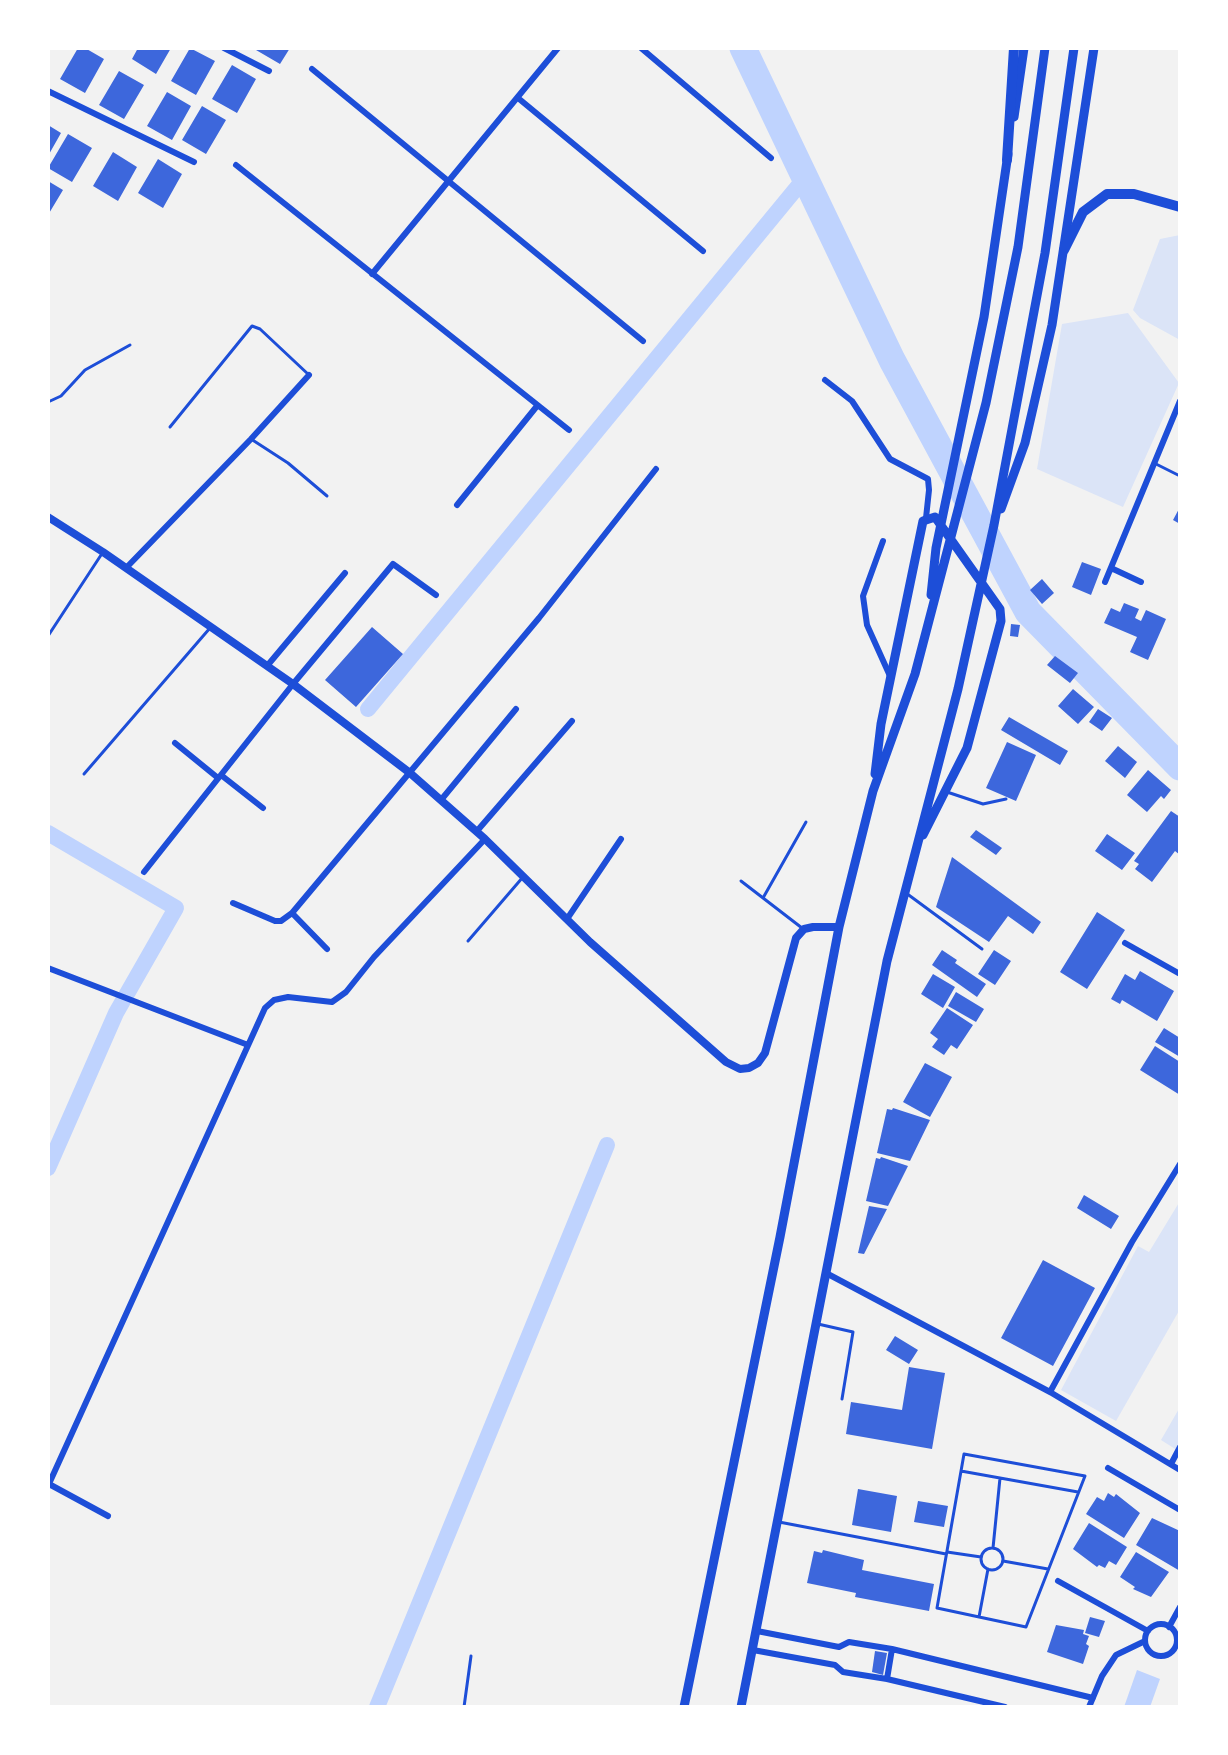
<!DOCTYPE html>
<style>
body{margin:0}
#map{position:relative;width:1228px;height:1755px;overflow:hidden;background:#f2f2f2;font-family:"Fira Sans",sans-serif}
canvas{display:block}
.frame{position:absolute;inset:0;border:50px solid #fff;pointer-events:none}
</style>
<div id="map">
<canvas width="1228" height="1755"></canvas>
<div class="frame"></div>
</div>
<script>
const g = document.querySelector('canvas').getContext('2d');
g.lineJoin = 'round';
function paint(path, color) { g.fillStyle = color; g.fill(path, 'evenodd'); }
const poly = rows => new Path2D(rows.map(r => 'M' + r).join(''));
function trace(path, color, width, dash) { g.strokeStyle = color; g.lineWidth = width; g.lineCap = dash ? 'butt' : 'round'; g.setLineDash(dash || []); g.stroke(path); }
const green = poly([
 [1180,235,1180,340,1140,318,1133,310,1160,239],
 [1128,313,1179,383,1123,507,1037,469,1062,324],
 [1180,1201,1180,1309,1116,1421,1061,1390,1138,1246,1149,1252],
 [1180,1407,1180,1452,1161,1440]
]);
const water = poly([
 [1137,1670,1160,1679,1150,1707,1124,1707]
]);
const canal = poly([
 [368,709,804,179],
 [48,833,176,908,116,1013,48,1168],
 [377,1707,607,1145]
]);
const river = poly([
 [743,48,892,360,1028,612,1180,767]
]);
const building = poly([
 [78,48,85,48,104,59,85,93,60,79],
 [138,48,171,48,156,74,132,59],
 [190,48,215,61,196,95,171,81],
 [257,48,290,48,280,64,256,50],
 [232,65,256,79,237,113,212,99],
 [119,71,144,85,124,119,99,105],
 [167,92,191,106,172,140,147,126],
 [202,106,226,120,206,154,182,140],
 [48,125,61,133,48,156],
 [68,134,92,148,72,182,48,168],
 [113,152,137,167,118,201,93,186],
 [158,159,182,174,163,208,138,193],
 [48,181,63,190,48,215],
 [1180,507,1180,524,1173,520],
 [1082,562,1101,569,1091,595,1072,587],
 [1042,579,1054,593,1042,604,1030,590],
 [1124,603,1139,609,1135,618,1141,621,1146,610,1166,619,1148,660,1130,652,1137,637,1104,623,1111,608,1120,612],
 [1011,624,1020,625,1018,637,1010,636],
 [372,627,403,654,356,707,325,680],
 [1055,656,1078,673,1070,683,1047,665],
 [1073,689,1094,707,1078,724,1058,706],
 [1098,709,1112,718,1102,731,1089,722],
 [1009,717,1068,751,1060,765,1001,730],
 [1007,742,1036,755,1016,801,986,788],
 [1118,746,1137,762,1125,778,1105,761],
 [1148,770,1171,790,1164,799,1161,796,1147,812,1127,795],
 [1171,811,1180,817,1178,832,1180,833,1180,855,1175,851,1152,882,1135,869,1139,864,1134,861],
 [976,830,1002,848,996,855,970,837],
 [1107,834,1135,853,1122,870,1095,851],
 [952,857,1041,922,1033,934,1008,916,989,942,936,907],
 [1097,912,1125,930,1087,989,1060,972],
 [942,950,957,960,955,963,986,984,977,997,932,965],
 [994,950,1011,961,995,985,978,974],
 [1140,971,1174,991,1157,1021,1122,1000,1120,1004,1111,999,1125,974,1135,980],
 [933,974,955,987,943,1008,921,994],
 [956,992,984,1009,976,1022,948,1006],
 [947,1008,973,1025,957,1049,951,1045,944,1055,932,1047,938,1039,930,1033],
 [1164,1028,1180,1038,1180,1057,1155,1042],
 [1155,1046,1180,1062,1180,1095,1140,1070],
 [925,1063,952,1077,930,1117,903,1102],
 [893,1108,930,1120,910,1161,877,1153,887,1109,892,1110],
 [881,1157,908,1166,888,1206,866,1201,876,1158,880,1159],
 [1084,1195,1119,1216,1111,1229,1077,1208],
 [869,1206,887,1209,864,1254,858,1253],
 [1043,1260,1095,1288,1053,1366,1001,1338],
 [895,1336,918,1350,909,1364,886,1350],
 [909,1367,945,1373,932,1449,846,1434,851,1402,902,1410],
 [858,1489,897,1496,891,1532,852,1525],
 [1108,1493,1114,1497,1116,1494,1140,1513,1124,1538,1086,1514,1097,1497,1104,1501],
 [918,1501,948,1506,944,1527,914,1522],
 [1152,1518,1180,1531,1180,1571,1136,1545],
 [1089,1523,1127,1547,1116,1565,1109,1561,1105,1568,1099,1565,1097,1567,1073,1549],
 [823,1550,864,1560,862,1570,934,1584,929,1611,855,1597,856,1593,807,1583,814,1551,822,1553],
 [1136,1552,1169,1572,1151,1597,1133,1589,1135,1587,1120,1577],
 [1090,1617,1105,1621,1099,1637,1085,1633],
 [1056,1625,1084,1630,1083,1634,1089,1636,1086,1644,1089,1646,1083,1664,1047,1652],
 [875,1651,887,1653,883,1675,872,1672]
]);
const service = poly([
 [48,402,61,396,85,370,130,345],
 [170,427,252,326,260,329,309,375],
 [251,439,288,463,327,496],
 [1156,464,1180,476],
 [48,636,103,552],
 [84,774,210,628],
 [947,792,983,804,1006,799],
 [741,881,802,928],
 [906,893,982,949],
 [763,898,806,822],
 [468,941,523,877],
 [818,1324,853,1332,842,1399],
 [964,1454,1085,1476,1026,1627,937,1608,964,1454],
 [961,1471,1078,1492],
 [779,1522,946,1554],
 '981 1559a11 11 0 1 1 22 0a11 11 0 1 1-22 0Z',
 [993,1548,1000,1478],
 [947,1552,981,1557],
 [1003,1561,1048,1569],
 [979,1617,988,1569],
 [464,1707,471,1656]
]);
const minor = poly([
 [224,48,269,71],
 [641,48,771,158],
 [312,69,643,341],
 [48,91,194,162],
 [518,98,703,251],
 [236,165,569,430],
 [372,274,558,48],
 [825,380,852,401,890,459,928,479,929,490,926,518],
 [457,505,537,406],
 [883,541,863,596,867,625,890,676],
 [126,568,251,439,309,375],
 [1111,568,1141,582],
 [1105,582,1180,401],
 [267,666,345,573],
 [175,743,218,778],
 [221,775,263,808],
 [441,800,516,709],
 [477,831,572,721],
 [144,872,293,684,393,564,436,595],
 [233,903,275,921,281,921,292,913,327,949],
 [292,913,539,618,656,469],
 [567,919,621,839],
 [1125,943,1180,974],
 [48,968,248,1045],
 [826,1273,1050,1392,1180,1470],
 [1050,1392,1132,1242,1180,1164],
 [1171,1464,1180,1447],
 [1108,1468,1180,1510],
 [49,1484,108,1516],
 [48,1486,265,1008,274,1000,288,997,332,1002,346,992,374,957,485,839],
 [1058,1581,1148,1631],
 '1145 1640a16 16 0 1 1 32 0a16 16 0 1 1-32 0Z',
 [1169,1627,1180,1607],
 [757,1631,839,1647,849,1642,892,1649,1093,1698],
 [753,1650,835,1665,843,1672,887,1679,1005,1707],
 [887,1679,892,1649],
 [1089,1707,1102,1676,1116,1655,1145,1641]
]);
const tertiary = poly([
 [48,517,103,552,293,684,410,773,485,839,590,942,726,1062,740,1069,749,1068,758,1063,765,1053,796,938,804,929,813,927,839,927]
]);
const secondary = poly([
 [1014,117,1024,48],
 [1001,509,1025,443,1052,325,1094,48],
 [931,595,936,548,984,317,1008,154],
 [875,774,881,724,923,521,935,517,1000,609,1001,621,967,748,923,835],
 [684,1707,780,1237,839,927,873,791,915,674,986,403,1018,247,1045,48],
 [741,1707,887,961,958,689,994,525,1045,253,1074,48]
]);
const primary = poly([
 [1007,160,1014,48],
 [1064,250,1083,212,1107,194,1134,194,1180,207]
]);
paint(green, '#dbe4f7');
paint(water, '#bfd3fe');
trace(canal, '#bfd3fe', 16);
trace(river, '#bfd3fe', 27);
paint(building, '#3d67dc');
trace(service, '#1d4ed8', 3);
trace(minor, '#1d4ed8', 6);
trace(tertiary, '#1d4ed8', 8);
trace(secondary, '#1d4ed8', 9);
trace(primary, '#1d4ed8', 10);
</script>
